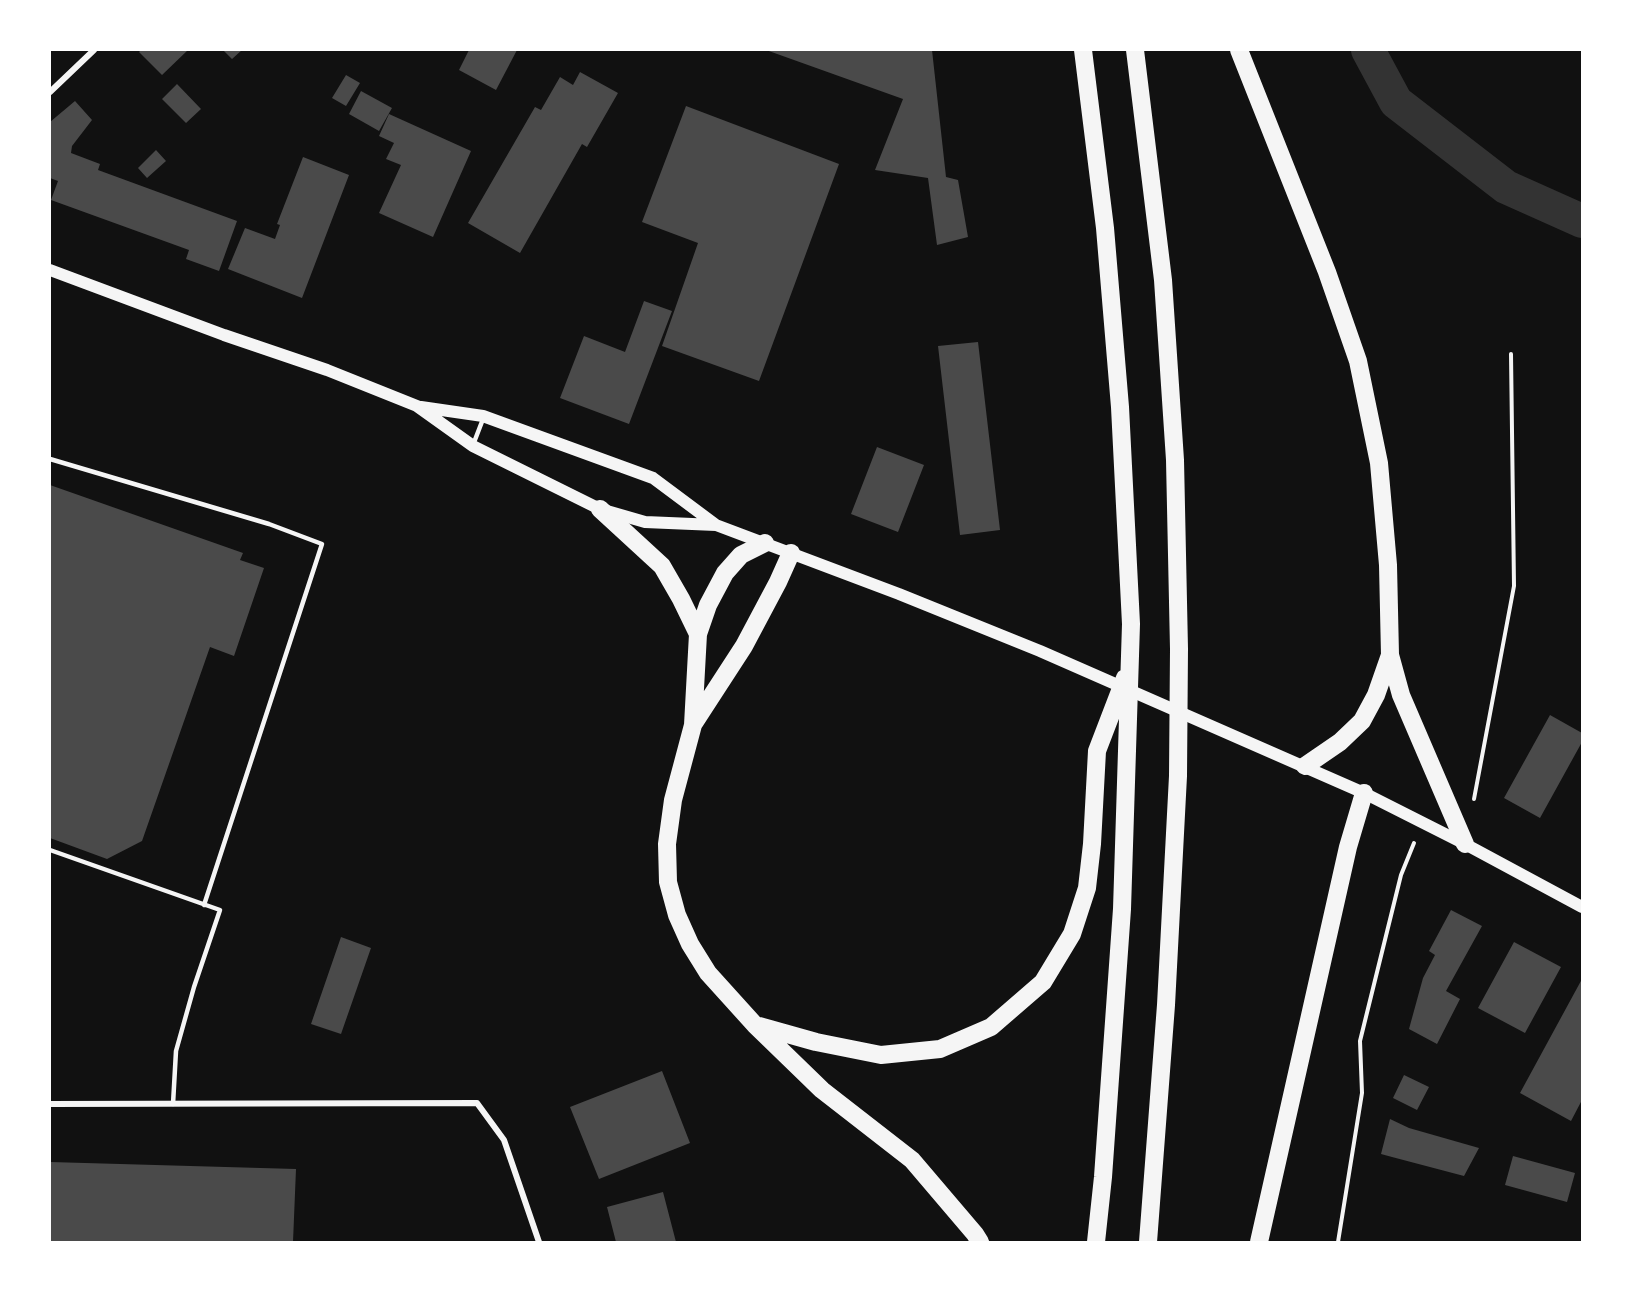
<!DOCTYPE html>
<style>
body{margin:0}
#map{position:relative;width:1632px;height:1292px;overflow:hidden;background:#111;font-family:"Fira Sans",sans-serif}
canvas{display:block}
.frame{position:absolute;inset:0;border:51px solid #fff;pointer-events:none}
</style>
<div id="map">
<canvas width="1632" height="1292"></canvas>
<div class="frame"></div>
</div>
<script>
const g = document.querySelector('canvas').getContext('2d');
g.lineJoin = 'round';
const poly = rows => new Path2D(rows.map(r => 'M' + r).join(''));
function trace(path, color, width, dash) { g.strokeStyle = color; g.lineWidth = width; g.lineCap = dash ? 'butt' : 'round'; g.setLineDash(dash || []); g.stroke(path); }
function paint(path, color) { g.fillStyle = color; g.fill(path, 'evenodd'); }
const canal = poly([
 [1368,50,1396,102,1506,187,1582,221]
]);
const building = poly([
 [141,50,188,50,162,75,139,52],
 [223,50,242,50,232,59],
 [469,50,517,50,496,90,459,70],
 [766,50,932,50,946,177,958,180,968,237,937,245,928,178,875,170,903,99],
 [580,72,618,93,587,147,582,144,520,253,468,223,535,107,541,110,560,77,573,85],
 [346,75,360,83,346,106,332,98],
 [177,84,201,109,186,123,162,99],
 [361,91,392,108,379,131,349,114],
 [75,101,92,120,72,146,71,153,100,164,98,170,237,221,219,271,186,259,189,250,51,200,58,181,50,178,50,122],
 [686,106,839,164,759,381,662,346,698,243,642,222],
 [389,114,471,151,433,237,379,213,401,165,386,159,394,143,379,136],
 [156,150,166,161,147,178,138,168],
 [303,157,349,175,302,298,228,269,245,228,275,239,280,225,277,224],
 [644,301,672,311,629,424,560,398,584,336,625,352],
 [978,342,1000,530,960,535,938,346],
 [877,447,924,465,898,532,851,514],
 [50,485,243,553,240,560,264,568,234,656,210,647,142,841,107,859,50,838],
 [1550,715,1582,733,1582,742,1540,818,1504,798],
 [1451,910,1482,926,1446,991,1460,999,1437,1044,1409,1029,1423,978,1435,955,1429,951],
 [341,937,371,948,341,1034,311,1024],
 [1514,942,1561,967,1525,1033,1478,1008],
 [1582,979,1582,1100,1571,1121,1520,1093],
 [662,1071,690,1143,599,1179,570,1107],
 [1404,1075,1429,1087,1417,1110,1393,1098],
 [1390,1119,1409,1128,1479,1148,1464,1176,1392,1157,1381,1154],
 [1513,1156,1575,1173,1567,1202,1505,1185],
 [50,1162,296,1169,293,1242,50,1242],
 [663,1192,676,1242,616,1242,607,1207]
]);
const path = poly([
 [1474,799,1514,586,1511,354],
 [1338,1242,1362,1093,1360,1041,1401,875,1414,843]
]);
const service = poly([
 [473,445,483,419],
 [50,459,269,524,322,544,204,905],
 [50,850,220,910,194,987,176,1051,173,1104]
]);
const minor = poly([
 [50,92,94,50],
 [50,1104,477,1103,504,1140,539,1242]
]);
const secondary = poly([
 [50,270,224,335,327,370,417,406,473,446,600,509,645,522,716,525,899,594,1040,651,1364,793,1465,844,1582,907],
 [421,407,483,416,653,478,716,525]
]);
const motorway = poly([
 [1083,50,1105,228,1120,407,1131,624,1122,909,1103,1177,1096,1242],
 [1135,50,1163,280,1175,460,1179,649,1178,776,1166,1005,1148,1242],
 [1239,50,1327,272,1358,361,1379,463,1388,565,1390,655,1401,695,1465,844],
 [600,509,662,566,681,599,698,634],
 [765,543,741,555,725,573,708,605,698,634,693,725,673,800,667,844,668,882,677,915,690,944,708,973,755,1025,822,1090,912,1160,975,1234,980,1242],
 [694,723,744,646,778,582,791,553],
 [1305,766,1340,742,1362,721,1376,695,1390,655],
 [759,1026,816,1042,881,1055,940,1049,991,1027,1043,982,1072,934,1087,888,1092,844,1097,751,1125,678],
 [1259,1242,1348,847,1364,793]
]);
trace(canal, '#333', 34);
paint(building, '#4a4a4a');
trace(path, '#f5f5f5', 4);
trace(service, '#f5f5f5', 4.5);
trace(minor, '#f5f5f5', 6);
trace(secondary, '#f5f5f5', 12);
trace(motorway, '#f5f5f5', 18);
</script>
